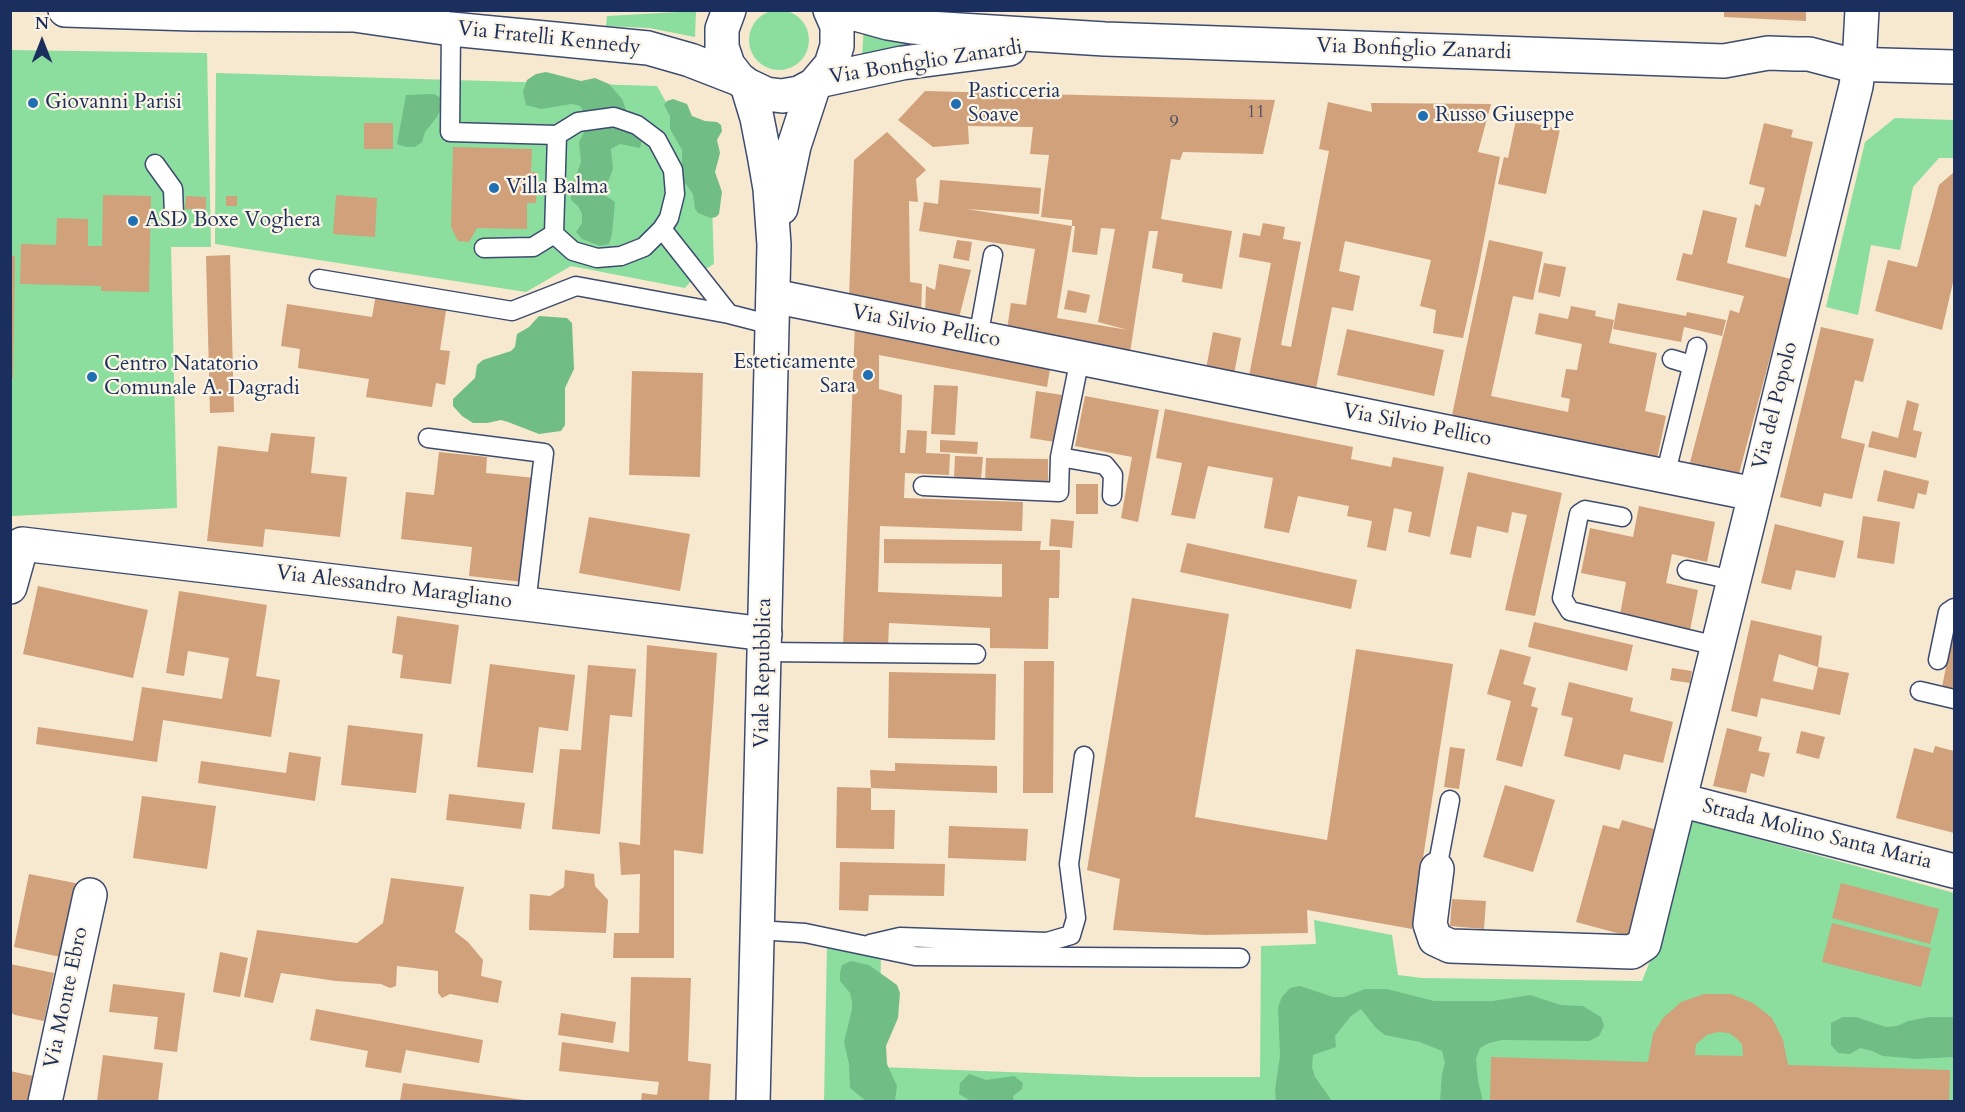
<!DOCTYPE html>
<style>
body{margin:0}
#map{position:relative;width:1965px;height:1112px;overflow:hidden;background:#f7e8d0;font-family:Cardo,serif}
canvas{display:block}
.frame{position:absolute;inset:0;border:12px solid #1b2f5e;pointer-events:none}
.north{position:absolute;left:12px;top:12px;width:60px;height:60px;-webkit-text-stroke:4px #fcf5e5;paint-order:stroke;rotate:0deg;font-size:16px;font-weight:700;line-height:24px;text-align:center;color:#1b2f5e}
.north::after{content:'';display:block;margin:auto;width:21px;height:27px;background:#1b2f5e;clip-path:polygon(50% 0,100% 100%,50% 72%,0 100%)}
</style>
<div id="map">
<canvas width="1965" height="1112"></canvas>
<div class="frame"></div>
<div class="north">N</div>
</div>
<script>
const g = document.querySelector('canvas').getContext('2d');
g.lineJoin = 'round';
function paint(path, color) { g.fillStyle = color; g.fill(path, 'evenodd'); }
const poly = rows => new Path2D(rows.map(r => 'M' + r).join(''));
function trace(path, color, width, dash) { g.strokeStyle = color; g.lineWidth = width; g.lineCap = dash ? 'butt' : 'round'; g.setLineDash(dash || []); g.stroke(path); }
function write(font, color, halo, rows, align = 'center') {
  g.font = font + ' Cardo,serif'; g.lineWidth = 4.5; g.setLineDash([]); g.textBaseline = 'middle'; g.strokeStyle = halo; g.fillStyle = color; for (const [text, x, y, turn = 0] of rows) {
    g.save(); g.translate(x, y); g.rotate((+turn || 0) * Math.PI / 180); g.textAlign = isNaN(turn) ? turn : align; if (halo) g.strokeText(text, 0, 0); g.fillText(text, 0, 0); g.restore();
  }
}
const green = poly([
 '749 40a30 30 0 1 1 60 0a30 30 0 1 1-60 0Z',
 [696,11,695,37,649,28,606,26,607,16],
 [864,26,931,45,862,55],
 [11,50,207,53,211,247,171,247,177,508,11,516],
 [216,73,657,86,689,143,710,143,714,264,697,274,685,288,571,266,526,292,215,244],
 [1895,118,1954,120,1954,158,1939,158,1913,187,1900,250,1871,245,1858,315,1826,307,1865,142],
 [1689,820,1954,893,1954,1101,824,1102,827,945,881,954,879,1067,1137,1077,1260,1077,1261,946,1316,944,1314,920,1392,935,1398,975,1422,978,1642,981,1660,936]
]);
const forest = poly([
 [546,72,581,81,595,78,609,84,622,99,629,118,642,139,640,148,620,144,611,149,613,169,603,194,615,202,612,234,609,244,600,246,582,239,576,232,582,223,582,214,578,206,571,200,571,190,581,162,579,142,588,124,585,114,580,106,572,104,541,109,526,105,523,92,527,80,536,74],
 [434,94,443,99,441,109,437,117,425,132,422,142,415,147,406,147,397,144,406,95],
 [673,99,687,104,692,116,705,121,717,122,721,125,722,131,717,140,720,153,715,172,722,192,719,214,716,217,711,218,698,213,695,209,693,194,682,179,682,150,670,129,670,116,664,105,667,101],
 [539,316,567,318,572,323,574,369,565,388,565,425,561,431,539,434,508,422,501,420,487,423,473,423,462,416,453,406,453,399,475,378,477,365,483,360,511,351,515,347,517,334,529,327],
 [851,961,869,965,897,985,900,993,898,1018,886,1046,887,1064,897,1086,895,1101,866,1101,850,1088,849,1064,844,1042,852,1009,852,1001,850,993,840,981,840,973,842,965],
 [1300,986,1333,997,1344,997,1365,989,1387,989,1434,1001,1493,1001,1530,995,1561,1005,1583,1006,1601,1017,1604,1026,1599,1036,1589,1041,1502,1040,1489,1043,1480,1048,1476,1059,1478,1081,1483,1101,1440,1101,1442,1074,1445,1063,1442,1051,1420,1042,1385,1035,1376,1028,1361,1009,1351,1016,1335,1036,1336,1047,1313,1055,1312,1067,1315,1077,1332,1101,1276,1101,1275,1090,1280,1056,1278,1007,1282,997,1290,988],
 [1843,1017,1856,1017,1886,1027,1897,1026,1908,1021,1929,1017,1954,1017,1954,1057,1917,1059,1895,1057,1883,1056,1872,1051,1860,1048,1850,1054,1838,1053,1831,1045,1831,1023],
 [969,1074,986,1080,1014,1076,1023,1083,1022,1089,1013,1096,1014,1101,971,1101,959,1094,960,1083]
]);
const building = poly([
 [1724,10,1806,10,1806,21,1724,17],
 [925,91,1275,100,1263,154,1183,152,1180,160,1171,159,1161,219,1232,231,1222,289,1182,282,1183,274,1152,268,1158,231,1149,231,1129,359,1006,336,1011,303,1026,305,1035,249,919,231,924,202,938,204,940,180,1041,188,1039,214,967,209,1072,226,1057,318,1128,330,1098,322,1115,229,1101,228,1097,255,1072,252,1075,226,1072,226,1072,220,1041,217,1049,155,1030,154,1033,127,968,126,969,144,933,147,898,120],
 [1328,102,1372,112,1371,103,1491,104,1478,152,1500,157,1478,271,1463,338,1433,333,1436,310,1420,306,1431,260,1345,241,1339,271,1360,276,1353,311,1332,307,1315,394,1248,381,1271,263,1239,257,1243,233,1260,236,1263,223,1285,227,1283,239,1301,242,1281,345,1291,347,1329,151,1319,149],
 [1516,120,1560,129,1546,194,1498,184,1504,157,1508,158],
 [364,123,393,123,393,149,364,149],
 [1764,123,1793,130,1791,137,1813,142,1786,257,1745,247,1755,204,1760,206,1765,188,1749,184],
 [887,132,926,170,916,179,918,202,909,201,910,282,922,284,921,316,849,298,854,160],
 [453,147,532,149,531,172,537,172,536,203,527,203,527,229,477,228,469,242,458,241,451,227],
 [1954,172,1954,278,1942,330,1875,311,1888,260,1917,267,1939,185],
 [103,195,151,196,149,292,101,291,101,286,20,284,21,244,56,245,57,218,88,219,88,246,102,246],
 [336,195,377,198,375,237,333,234],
 [186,196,206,197,206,210,185,209],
 [226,196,237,196,237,206,226,206],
 [1703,210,1737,218,1727,263,1791,279,1737,481,1688,470,1730,310,1739,313,1744,296,1676,280,1683,253,1692,255],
 [957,240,972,242,969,261,953,258],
 [1489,240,1543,252,1533,300,1513,296,1491,396,1568,412,1570,399,1561,397,1566,369,1577,370,1582,344,1535,334,1539,313,1568,319,1571,306,1596,311,1595,316,1614,320,1609,343,1657,353,1645,411,1666,416,1656,464,1451,420],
 [230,255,234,412,210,413,206,256],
 [10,256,15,256,13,378,10,378],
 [1544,263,1566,267,1560,297,1538,292],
 [939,264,971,270,958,322,925,317,926,286,935,290],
 [1068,290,1090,295,1086,313,1064,309],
 [376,294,447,304,440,350,450,351,445,385,436,383,432,407,366,397,369,379,298,368,300,349,281,346,287,304,372,317],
 [1618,303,1686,316,1687,312,1726,320,1722,336,1684,327,1681,342,1613,329],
 [855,322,1052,358,1047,387,879,355,879,389,902,395,900,453,905,453,907,430,927,431,926,453,950,454,949,475,905,473,904,498,1023,502,1022,531,880,526,878,592,1002,597,1002,564,884,563,884,539,1041,541,1040,550,1060,550,1059,598,1049,598,1048,649,990,648,990,628,889,623,888,647,843,645],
 [1821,327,1874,339,1863,382,1855,380,1841,438,1865,444,1852,499,1824,493,1821,507,1780,497],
 [1347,329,1444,350,1434,396,1337,375],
 [1213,332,1241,338,1233,379,1205,374],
 [632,371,703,373,700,477,629,475],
 [934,385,958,386,955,435,931,434],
 [1036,391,1062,395,1055,442,1030,438],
 [1085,396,1159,410,1138,522,1121,518,1132,457,1075,446],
 [1907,400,1919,404,1913,430,1922,432,1916,458,1868,447,1872,431,1898,438],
 [1165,409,1353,447,1351,459,1391,467,1393,457,1444,467,1430,537,1408,532,1412,512,1394,508,1386,551,1367,547,1372,521,1347,516,1349,506,1298,496,1289,533,1264,528,1273,478,1208,466,1195,519,1171,515,1182,463,1156,458],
 [271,433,315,437,311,473,347,477,340,537,265,529,263,547,207,541,218,446,268,452],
 [940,440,978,442,977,454,940,452],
 [439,452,487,457,486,473,535,478,523,582,469,576,472,547,401,539,406,492,434,495],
 [955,456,983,457,981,479,954,478],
 [986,458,1048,459,1048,484,985,483],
 [1884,470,1929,481,1926,495,1918,493,1914,509,1877,501],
 [1468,472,1562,493,1535,616,1505,610,1527,515,1512,512,1508,533,1477,526,1471,558,1450,554],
 [1076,484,1098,484,1098,514,1076,514],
 [1639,506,1715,522,1707,562,1672,554,1666,583,1698,590,1690,630,1620,615,1626,582,1581,573,1590,528,1633,537],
 [1863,516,1900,522,1894,564,1857,558],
 [589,517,690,534,680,591,579,573],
 [1051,519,1074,521,1072,548,1049,546],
 [1775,524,1844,541,1835,578,1796,570,1791,590,1761,583],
 [1187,543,1357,580,1351,609,1180,572],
 [38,586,148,610,133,678,23,654],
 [179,591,267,605,256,676,280,680,271,737,163,720,157,762,36,744,38,727,133,741,142,687,222,699,229,658,188,651,184,676,166,673],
 [1132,598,1229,614,1195,817,1327,840,1356,649,1453,664,1412,929,1307,910,1308,933,1205,935,1113,930,1120,879,1087,870],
 [397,616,459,625,451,684,400,678,403,655,392,653],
 [1751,620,1822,636,1818,667,1779,654,1773,681,1813,690,1818,667,1849,673,1840,715,1761,698,1757,717,1731,711],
 [1534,622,1633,645,1627,671,1528,647],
 [1953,632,1954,632,1954,689,1942,687],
 [647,645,717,653,703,854,674,850,674,958,613,958,614,933,639,933,640,874,621,875,619,842,640,845],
 [1500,649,1531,657,1523,684,1536,688,1531,706,1538,708,1522,767,1496,760,1511,701,1487,694],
 [1024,661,1054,661,1053,793,1023,793],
 [490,664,575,675,568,731,539,727,533,773,477,767],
 [588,665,636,669,632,717,610,715,600,834,552,829,560,749,581,750],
 [1672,668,1692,671,1690,683,1670,680],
 [889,672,996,674,995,740,888,738],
 [1569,682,1633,698,1630,711,1673,722,1663,763,1624,754,1620,770,1564,756,1573,718,1561,715],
 [348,725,423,734,416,793,341,785],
 [1727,728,1762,737,1758,751,1770,753,1764,777,1751,773,1746,793,1713,786],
 [1801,731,1825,737,1819,759,1796,753],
 [1935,746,1954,751,1954,833,1896,818,1914,748,1933,753],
 [1450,747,1465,749,1459,789,1444,787],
 [289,752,321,757,315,801,198,783,201,761,286,773],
 [895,763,997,766,997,793,871,788,870,770,895,771],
 [1505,785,1555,800,1533,872,1483,857],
 [837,787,871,788,871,810,895,810,894,849,836,848],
 [449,794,525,803,521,829,446,820],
 [142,796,216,806,207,869,133,858],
 [1622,820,1661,831,1632,937,1576,922,1603,825,1619,829],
 [949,826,1028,829,1026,861,948,858],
 [840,862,945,864,944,896,869,895,868,911,839,910],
 [565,870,594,874,595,886,608,900,606,933,529,930,530,894,550,896,564,887],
 [29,874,85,885,70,959,14,947],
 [391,878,464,887,455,932,468,942,483,960,481,976,502,981,498,1003,450,994,442,998,438,993,438,971,397,966,396,986,390,988,381,984,336,981,281,973,273,1003,244,997,257,930,357,943,383,923],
 [1841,883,1939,909,1930,944,1832,918],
 [1452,899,1486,901,1484,929,1450,926],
 [1832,923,1931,948,1921,987,1822,962],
 [220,952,248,958,240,997,213,992],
 [10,964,54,973,44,1021,15,1015,10,1012],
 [631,977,691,978,688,1061,711,1064,709,1101,641,1101,642,1093,657,1095,659,1082,559,1071,562,1042,629,1052],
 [113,984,185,993,177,1052,154,1049,158,1017,109,1012],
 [1704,994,1731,994,1753,1003,1772,1018,1783,1040,1788,1065,1950,1070,1949,1101,1490,1101,1491,1057,1648,1062,1653,1034,1663,1018,1681,1002],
 [1718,1032,1729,1033,1736,1038,1742,1044,1743,1056,1695,1055,1696,1044,1707,1035],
 [316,1009,483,1040,479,1063,406,1050,401,1073,365,1067,368,1051,310,1040],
 [561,1013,616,1022,613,1043,558,1035],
 [103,1055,163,1063,158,1101,97,1101],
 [10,1071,33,1076,28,1101,10,1101],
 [403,1083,524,1100,524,1101,400,1101]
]);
const service = poly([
 [451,29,450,132,557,135,578,122,614,117,637,125,657,140,673,170,675,194,669,218,662,229,644,247,621,256,597,258,573,251,554,234,557,135],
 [155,164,173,189,174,214],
 [662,229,729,314],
 [484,248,533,247,554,234],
 [319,279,512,311,576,286,729,314,772,325],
 [978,338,993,255],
 [1672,359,1692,365],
 [428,438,544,453,526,604],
 [1060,457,1105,465,1113,475,1112,496],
 [1665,476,1697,347],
 [923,486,1059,492,1060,457,1080,358],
 [1622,517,1585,510,1579,514,1562,598,1570,611,1717,646],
 [1687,570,1733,580],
 [764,652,976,654],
 [1938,660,1948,612,1954,608],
 [1920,691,1954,699],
 [1437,869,1450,800],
 [757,930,805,933,915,956,1240,958],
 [870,944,900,937,1047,942,1071,935,1076,918,1069,864,1084,756]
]);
const minor = poly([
 [773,296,1754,494],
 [10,587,22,544,526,604,765,634],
 [1680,800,1954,871],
 [1437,869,1430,924,1435,939,1450,946,1632,952,1644,944,1856,86,1859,65,1862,10],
 [45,1102,90,895]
]);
const secondary = poly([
 [65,10,192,14,354,15,375,13],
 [729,10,722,29,722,47,728,65,739,79,747,85,766,94,782,96,799,93,814,85,831,65,837,46,837,26,830,10],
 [841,10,888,23,912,27,1105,39,1724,61,1768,53,1796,54,1809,54,1847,64,1954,67],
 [354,15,451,29,648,48,690,60,739,79],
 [818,81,902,63,1009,49],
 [747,85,757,118,764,154,770,189,774,245,753,1102],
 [781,208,794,146,814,85]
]);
const markers = [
 [33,103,6,"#1f6fb2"],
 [956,104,6,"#1f6fb2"],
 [1423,116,6,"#1f6fb2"],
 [494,188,6,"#1f6fb2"],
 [133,221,6,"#1f6fb2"],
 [868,375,6,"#1f6fb2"],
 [92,377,6,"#1f6fb2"]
];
const numberNames = [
 ["11",1256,113],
 ["9",1174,123]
];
const streetNames = [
 ["Via Fratelli Kennedy",549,39,6],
 ["Via Bonfiglio Zanardi",1414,50,2],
 ["Via Bonfiglio Zanardi",926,63,-9],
 ["Via Silvio Pellico",926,327,11],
 ["Via del Popolo",1776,406,-76],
 ["Via Silvio Pellico",1417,426,11],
 ["Via Alessandro Maragliano",394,588,7],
 ["Viale Repubblica",764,673,-89],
 ["Strada Molino Santa Maria",1817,835,14],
 ["Via Monte Ebro",67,998,-78]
];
const poiNames = [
 ["Pasticceria",968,92],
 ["Soave",968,116],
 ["Giovanni Parisi",45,103],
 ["Russo Giuseppe",1435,116],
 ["Villa Balma",506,188],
 ["ASD Boxe Voghera",145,221],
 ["Esteticamente",856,363,"right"],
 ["Sara",856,387,"right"],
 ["Centro Natatorio",104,365],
 ["Comunale A. Dagradi",104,389]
];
paint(green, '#8cde9f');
paint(forest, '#71bd86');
paint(building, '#d0a17a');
trace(service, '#3c4b6f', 21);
trace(minor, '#3c4b6f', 36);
trace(secondary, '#3c4b6f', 36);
trace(service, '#fff', 18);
trace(minor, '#fff', 33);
trace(secondary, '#fff', 33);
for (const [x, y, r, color] of markers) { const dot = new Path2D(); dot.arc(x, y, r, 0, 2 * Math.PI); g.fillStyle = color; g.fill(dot); trace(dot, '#fcf5e5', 2); }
write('18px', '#484c65', null, numberNames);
write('21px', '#1b2f5e', '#fcf5e5', streetNames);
write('21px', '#1b2f5e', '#fcf5e5', poiNames, 'left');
</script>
